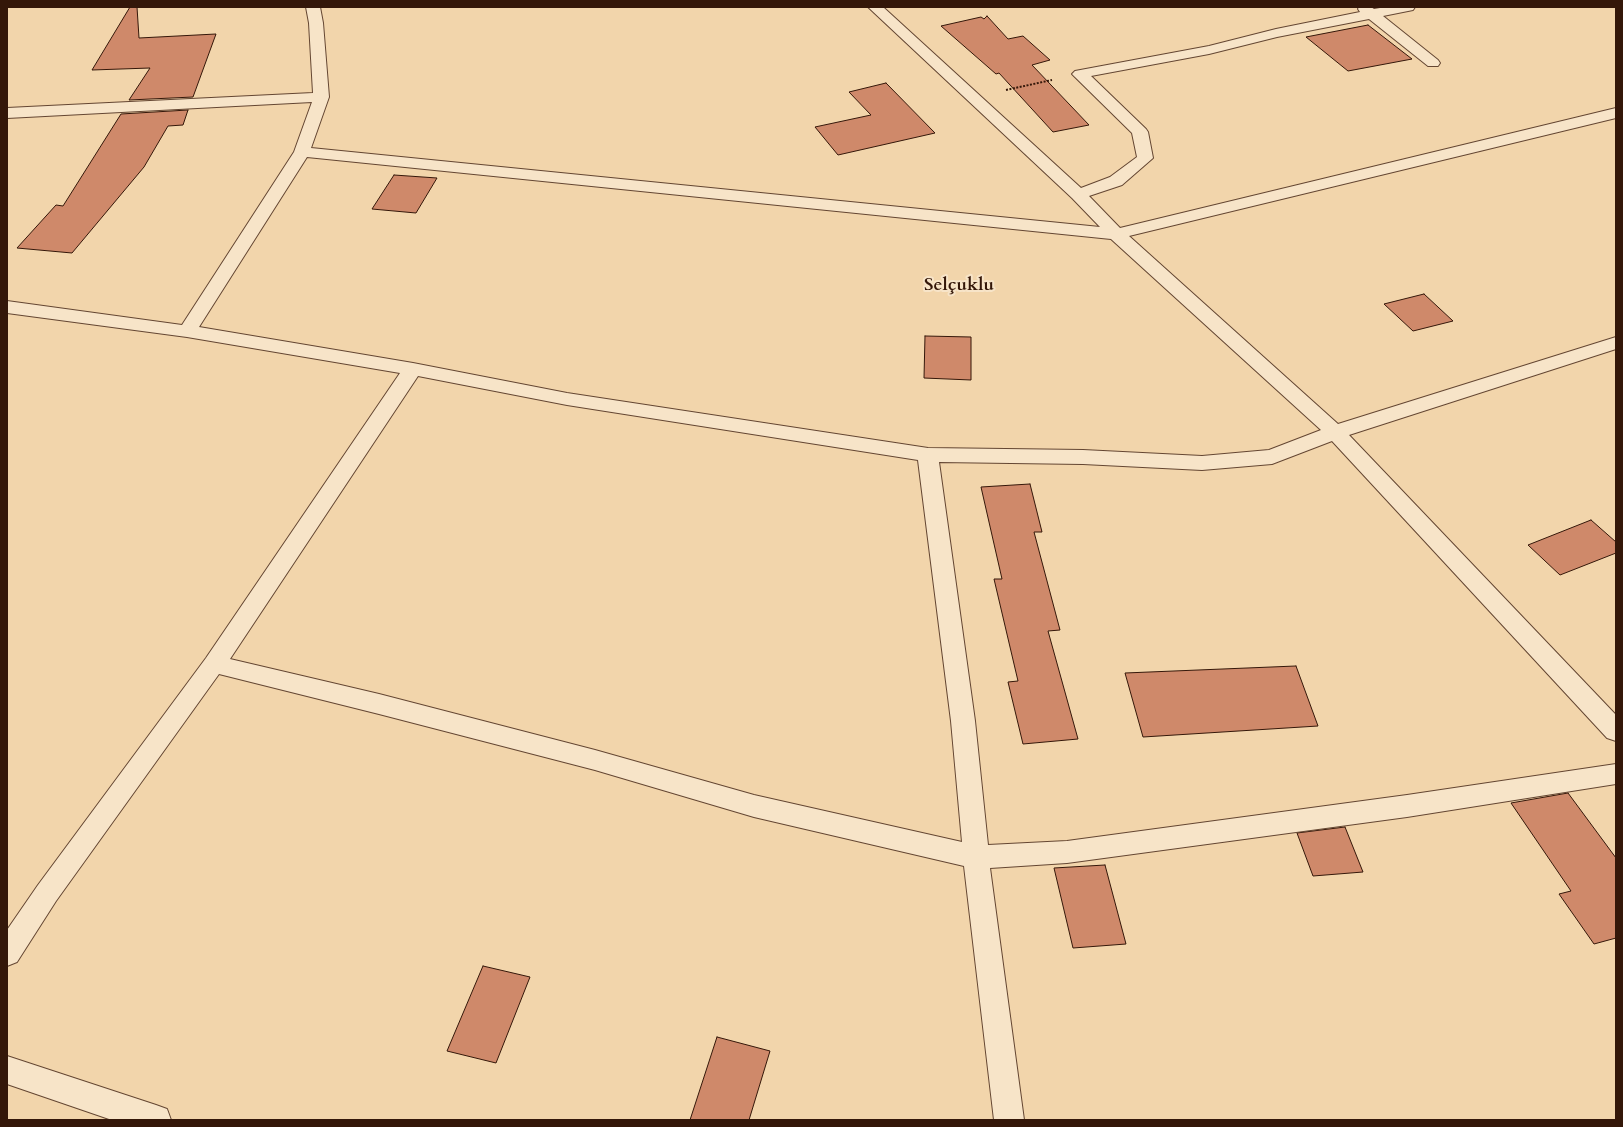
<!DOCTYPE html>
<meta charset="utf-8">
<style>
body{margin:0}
#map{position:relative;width:1623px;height:1127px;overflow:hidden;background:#f2d5ab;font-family:Cardo,serif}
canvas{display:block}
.frame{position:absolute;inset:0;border:8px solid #341709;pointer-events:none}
</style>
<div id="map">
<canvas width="1623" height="1127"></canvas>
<div class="frame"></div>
</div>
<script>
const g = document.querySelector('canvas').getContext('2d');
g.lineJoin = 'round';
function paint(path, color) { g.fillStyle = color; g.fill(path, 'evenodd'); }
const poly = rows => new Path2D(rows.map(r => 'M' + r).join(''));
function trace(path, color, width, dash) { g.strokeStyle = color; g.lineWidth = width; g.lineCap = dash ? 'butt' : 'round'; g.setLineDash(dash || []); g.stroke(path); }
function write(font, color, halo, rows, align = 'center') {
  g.font = font + ' Cardo,serif'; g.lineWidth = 4; g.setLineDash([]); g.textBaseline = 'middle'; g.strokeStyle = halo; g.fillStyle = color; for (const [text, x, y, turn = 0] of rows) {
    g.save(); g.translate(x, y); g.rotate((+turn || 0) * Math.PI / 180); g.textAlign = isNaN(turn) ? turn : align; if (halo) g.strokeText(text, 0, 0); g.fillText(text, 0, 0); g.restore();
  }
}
const building = poly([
 [130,7,137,7,139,38,216,34,193,97,129,100,150,68,92,70,130,7],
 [987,16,1008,39,1023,36,1050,60,1032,65,1089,125,1053,132,999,73,996,74,941,26,981,17,984,19,987,16],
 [1368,25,1412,59,1348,71,1306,37,1368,25],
 [886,83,935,133,838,155,815,127,871,115,849,92,886,83],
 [188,110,183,125,168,126,144,167,72,253,17,248,56,205,63,206,121,114,188,110],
 [394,175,437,178,416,213,372,209,394,175],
 [1424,294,1453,321,1413,331,1384,304,1424,294],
 [925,336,971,337,971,380,924,378,925,336],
 [1030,484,1042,532,1034,532,1060,630,1048,631,1078,739,1023,744,1008,682,1018,681,994,579,1002,579,981,487,1030,484],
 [1591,520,1616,542,1616,553,1560,575,1528,545,1591,520],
 [1296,666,1318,726,1143,737,1125,673,1296,666],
 [1568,793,1616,858,1616,938,1594,944,1559,894,1571,891,1511,803,1568,793],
 [1345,827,1363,872,1313,876,1297,833,1345,827],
 [1105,865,1126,944,1073,948,1054,868,1105,865],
 [483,966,530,977,496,1063,447,1051,483,966],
 [717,1037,770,1051,749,1120,690,1120,717,1037]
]);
const path = poly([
 [1006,90,1052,80]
]);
const minor = poly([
 [306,7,320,7,323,23,329,97,311,148,1100,227,1072,198,868,7,883,7,1081,188,1110,177,1137,157,1132,133,1075,77,1072,74,1075,71,1209,46,1276,29,1360,12,1358,9,1359,7,1371,7,1374,9,1386,7,1415,7,1413,10,1383,16,1438,60,1440,63,1438,66,1428,66,1369,19,1277,37,1209,54,1091,76,1146,129,1148,132,1153,158,1122,185,1089,196,1120,228,1616,108,1616,118,1129,236,1338,424,1616,337,1616,349,1349,435,1616,715,1616,741,1607,738,1332,441,1272,464,1202,470,1083,464,939,462,975,721,988,845,1067,841,1407,795,1616,764,1616,784,1407,817,1067,863,990,868,1024,1120,994,1120,964,866,754,817,595,770,379,714,219,674,56,901,17,962,7,966,7,930,38,885,206,658,400,373,187,337,7,313,7,301,182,325,294,152,312,102,7,118,7,108,313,93,309,23,306,7],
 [307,157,1111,239,1321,430,1269,450,1202,456,1083,450,928,448,567,393,413,363,199,327,307,157],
 [418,376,567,405,918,460,951,721,962,842,754,795,595,750,379,694,230,659,418,376],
 [7,1056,156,1105,167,1109,171,1120,112,1120,7,1084,7,1056]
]);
const districtNames = [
 ["Selçuklu",959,286]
];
paint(building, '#cf896a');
trace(building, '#341709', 1);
trace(minor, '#644632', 2);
trace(path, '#341709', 2, [2, 1.5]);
paint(minor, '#f7e4c8');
write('bold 18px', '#341709', '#f7e4c8', districtNames);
</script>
